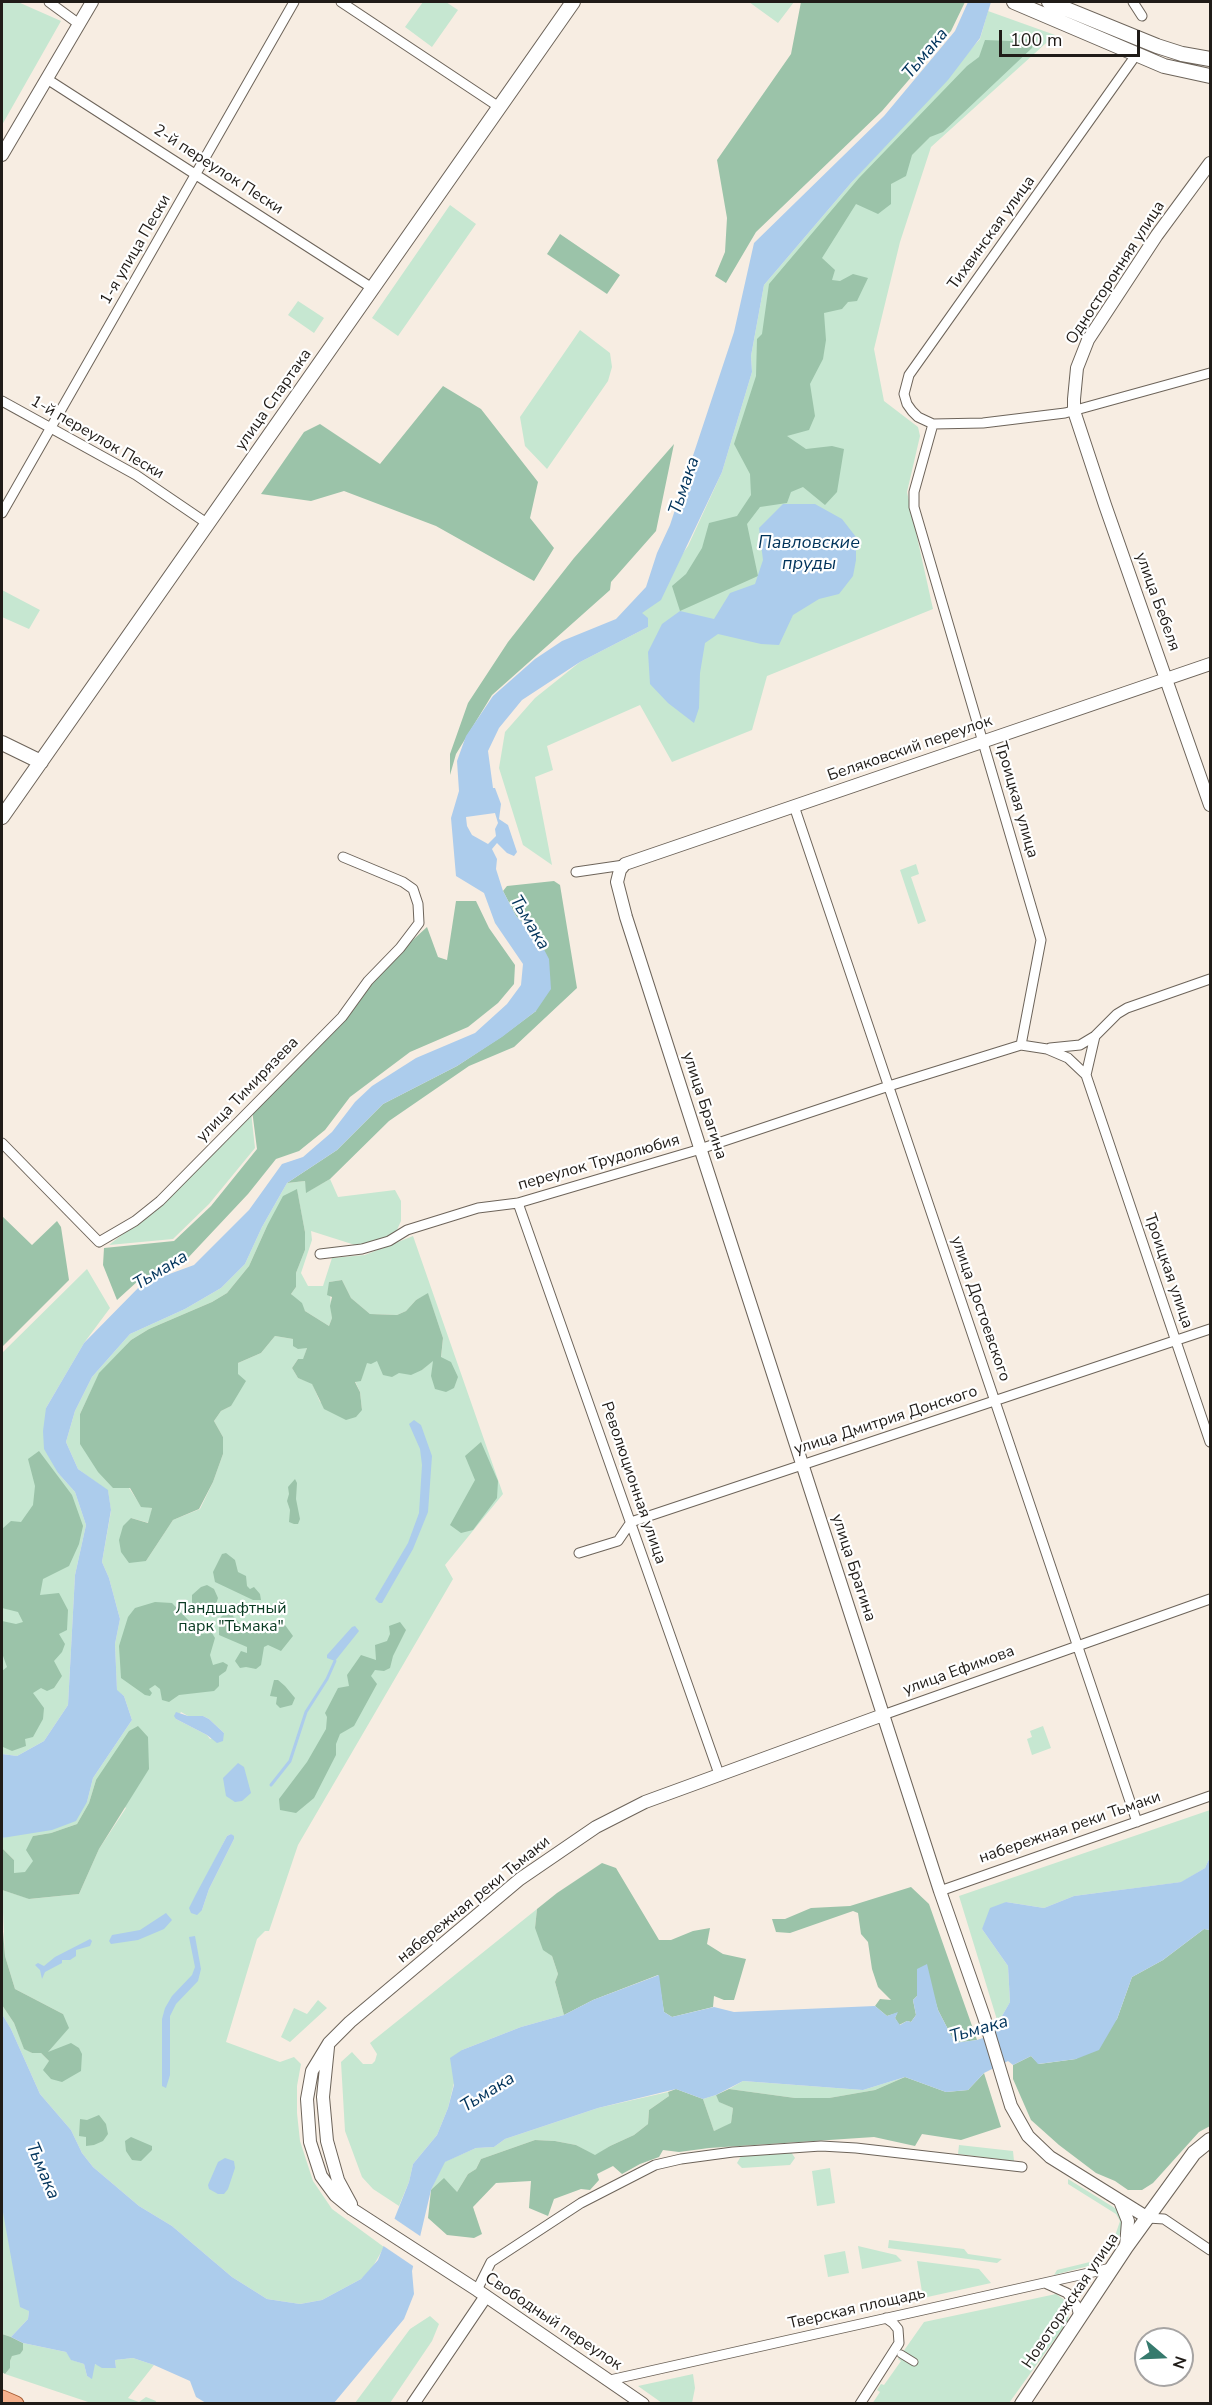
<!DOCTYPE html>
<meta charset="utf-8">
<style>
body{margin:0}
#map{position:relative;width:1212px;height:2405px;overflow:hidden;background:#f7ede2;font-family:"Nunito Sans",sans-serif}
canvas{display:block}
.frame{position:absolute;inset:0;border:3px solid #201c18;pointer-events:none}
.north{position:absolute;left:1134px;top:2327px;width:60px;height:60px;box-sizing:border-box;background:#fff;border:2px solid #a6a4a3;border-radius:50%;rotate:109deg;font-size:16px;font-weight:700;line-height:24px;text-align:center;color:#201c18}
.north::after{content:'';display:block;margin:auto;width:21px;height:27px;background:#367a6d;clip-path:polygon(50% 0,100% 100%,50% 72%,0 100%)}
.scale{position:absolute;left:999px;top:30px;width:141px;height:27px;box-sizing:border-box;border:3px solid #201c18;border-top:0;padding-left:8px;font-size:18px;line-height:21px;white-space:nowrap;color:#201c18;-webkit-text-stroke:4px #fff;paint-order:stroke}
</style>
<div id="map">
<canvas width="1212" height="2405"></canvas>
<div class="frame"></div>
<div class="north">N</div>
<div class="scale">100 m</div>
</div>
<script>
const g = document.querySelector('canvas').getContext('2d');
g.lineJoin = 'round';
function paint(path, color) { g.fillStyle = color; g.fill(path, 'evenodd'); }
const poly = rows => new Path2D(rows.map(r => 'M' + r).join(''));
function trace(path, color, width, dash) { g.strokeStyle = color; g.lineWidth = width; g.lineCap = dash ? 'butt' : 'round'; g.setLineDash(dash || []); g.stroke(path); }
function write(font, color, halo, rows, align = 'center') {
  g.font = font + ' "Nunito Sans",sans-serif'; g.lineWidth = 4.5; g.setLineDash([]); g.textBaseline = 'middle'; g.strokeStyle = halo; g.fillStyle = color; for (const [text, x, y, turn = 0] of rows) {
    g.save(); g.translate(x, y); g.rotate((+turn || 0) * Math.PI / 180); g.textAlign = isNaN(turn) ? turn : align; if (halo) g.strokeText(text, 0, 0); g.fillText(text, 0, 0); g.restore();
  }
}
const green = poly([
 [2,2,18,2,61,21,2,125],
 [423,2,446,2,458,10,432,47,405,27],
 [749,2,794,2,778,23],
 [988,11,1055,35,931,147,900,242,874,349,884,401,918,427,920,436,907,492,933,609,767,676,752,730,672,762,640,705,547,746,553,770,535,777,552,865,523,845,499,768,505,732,535,698,580,662,648,627,641,613,688,546,722,472,752,372,751,356,764,285,851,183,980,39],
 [450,205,476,224,398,336,372,318],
 [298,301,324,318,314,333,288,315],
 [580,330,610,353,612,367,608,381,547,469,525,446,520,417],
 [2,590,40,610,29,629,2,617],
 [916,864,919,874,911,877,926,921,918,924,900,870],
 [251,1112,255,1148,209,1204,173,1239,109,1245,158,1206],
 [330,1179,338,1197,395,1190,401,1201,401,1221,396,1232,386,1238,373,1242,355,1245,311,1231,312,1240,301,1273,308,1286,323,1286,332,1258,365,1255,413,1236,503,1494,445,1565,453,1579,298,1845,269,1931,265,1931,257,1939,226,2042,280,2062,294,2057,301,2064,297,2086,297,2113,300,2141,313,2181,332,2209,384,2247,371,2270,361,2279,322,2300,300,2304,267,2299,232,2277,172,2226,139,2206,93,2167,82,2153,71,2130,40,2094,11,2029,2,2014,2,2005,14,2023,24,2048,32,2053,41,2053,49,2061,62,2082,47,2053,63,2014,15,1989,5,1956,2,1890,30,1899,79,1894,99,1849,126,1808,96,1780,89,1803,77,1824,51,1833,33,1836,34,1861,25,1873,14,1873,14,1860,2,1848,2,1838,17,1834,87,1802,93,1778,132,1720,124,1696,117,1691,115,1644,120,1619,109,1578,102,1562,111,1511,108,1491,78,1469,66,1442,75,1411,92,1377,130,1334,185,1309,221,1288,245,1264,262,1227,287,1183,305,1181,307,1192],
 [297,1190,305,1232,305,1250,296,1273,296,1287,291,1294,305,1311,329,1326,332,1318,329,1282,342,1280,351,1298,370,1314,397,1315,406,1311,416,1300,428,1294,443,1338,441,1358,433,1360,422,1370,399,1373,377,1360,366,1362,361,1381,355,1381,360,1392,362,1410,320,1402,312,1383,298,1378,292,1368,298,1359,303,1360,307,1348,293,1339,275,1336,261,1353,238,1363,231,1406,221,1411,214,1421,223,1437,223,1454,213,1482,200,1509,173,1520,146,1561,131,1518,149,1523,152,1508,141,1506,80,1414,99,1374,131,1340,149,1329,212,1302,227,1293,249,1266,267,1226],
 [181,1712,188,1716,203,1716,209,1719,224,1733,210,1739,207,1735,176,1719],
 [231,1834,234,1839,209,1889,202,1910,190,1908,227,1836],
 [87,1269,110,1308,84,1343,46,1408,58,1473,75,1492,86,1525,75,1575,68,1705,44,1741,17,1756,2,1754,2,1353],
 [1043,1726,1051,1748,1032,1755,1027,1739,1032,1737,1030,1731],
 [1210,1810,1210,1857,1205,1868,1182,1882,1074,1896,1044,1908,1006,1902,982,1929,1008,1966,1010,2002,998,2023,959,1896],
 [537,1909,535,1928,552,1956,558,1974,555,1982,564,2015,521,2027,462,2050,448,2108,437,2135,413,2164,409,2182,399,2206,373,2189,362,2177,345,2131,341,2062,352,2052,363,2064,372,2064,375,2061,377,2054,370,2043],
 [318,2000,327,2008,290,2042,281,2037,294,2008,307,2014],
 [905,2077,875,2090,829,2098,795,2098,729,2089,743,2081,863,2090],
 [668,2092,669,2096,649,2110,648,2124,634,2135,610,2146,595,2156,576,2145,555,2141,535,2140,481,2159,476,2169,468,2174,457,2192,431,2190,444,2162,476,2148,494,2147,505,2139,598,2108],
 [716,2095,720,2102,733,2108,731,2124,714,2131,703,2099],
 [959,2145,1013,2151,1014,2161,958,2154],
 [791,2152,795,2158,790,2165,742,2168,737,2163,741,2156],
 [830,2168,835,2203,817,2206,812,2171],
 [1068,2179,1118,2210,1124,2216,1122,2230,1118,2238,1096,2264,1054,2275,1057,2270,1094,2261,1115,2236,1120,2221,1116,2214,1068,2184],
 [2,2207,29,2311,28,2319,11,2337,2,2334],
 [889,2240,964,2249,968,2254,1002,2259,997,2263,888,2248],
 [858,2246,896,2255,902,2261,862,2269],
 [845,2251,849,2273,828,2277,824,2255],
 [917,2261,979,2269,991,2283,923,2298],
 [1056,2294,1066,2301,1069,2311,1068,2321,1009,2403,872,2404,880,2392,877,2390,881,2384,884,2385,901,2361,898,2359,924,2322],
 [430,2316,439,2324,432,2341,390,2403,355,2403,410,2329],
 [23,2343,66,2352,72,2360,84,2364,87,2376,91,2378,94,2364,116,2368,115,2360,133,2358,154,2365,128,2398,139,2402,146,2397,156,2401,155,2404,91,2403,5,2374,10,2368,10,2361,12,2355,23,2350],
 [693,2374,695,2388,692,2403,662,2403,638,2386]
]);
const forest = poly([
 [801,2,965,2,951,31,882,111,756,232,726,283,715,276,725,252,727,218,717,160,791,54],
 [1035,38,1032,48,943,132,930,137,912,155,906,176,891,184,891,204,878,214,856,204,822,258,835,270,832,280,840,281,853,274,868,278,857,301,848,302,842,309,824,313,826,340,823,359,810,384,815,416,809,430,787,436,806,449,832,446,844,449,837,492,825,505,803,487,791,492,787,503,760,507,747,524,758,576,680,611,672,586,686,574,702,548,709,523,737,516,751,495,750,474,734,444,756,376,757,339,762,334,769,284,859,178,967,66,979,57,985,40,1010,41],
 [560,234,620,275,607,294,547,254],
 [443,386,481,409,538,482,530,518,554,548,534,581,436,526,344,491,311,501,261,494,304,432,320,424,380,464],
 [674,444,656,531,611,582,610,590,492,695,456,754,450,775,450,754,468,703,508,642,574,558],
 [554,881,560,885,577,988,514,1047,469,1066,389,1121,330,1179,306,1193,305,1181,287,1183,337,1150,383,1104,457,1066,501,1037,536,1011,538,938,516,916,503,891,507,886],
 [456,901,476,901,489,928,515,965,514,984,498,1003,468,1027,410,1052,350,1097,325,1130,299,1151,276,1159,248,1194,186,1260,139,1280,117,1300,103,1265,104,1248,174,1241,211,1206,257,1149,252,1110,403,949,427,927,438,957,447,960],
 [297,1189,305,1232,305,1250,296,1273,296,1287,291,1294,302,1303,305,1311,329,1326,332,1318,330,1306,332,1297,327,1295,329,1282,342,1280,351,1298,370,1314,397,1315,406,1311,416,1300,428,1293,443,1338,441,1357,451,1362,458,1377,454,1388,446,1392,435,1389,431,1376,433,1361,422,1370,411,1375,399,1373,392,1377,383,1375,377,1361,371,1364,367,1363,361,1381,355,1382,360,1392,362,1410,356,1417,346,1420,324,1409,312,1384,298,1378,292,1368,298,1359,303,1359,307,1348,298,1349,293,1346,293,1339,275,1336,261,1353,238,1363,238,1374,246,1381,231,1406,221,1411,214,1421,223,1437,223,1454,213,1482,199,1509,173,1520,146,1561,129,1563,121,1552,119,1540,123,1526,131,1518,148,1523,152,1508,141,1507,130,1488,113,1488,98,1472,80,1444,80,1414,99,1373,131,1340,149,1329,212,1302,227,1293,249,1266,267,1226,283,1196],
 [2,1216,32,1245,57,1221,61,1227,69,1280,2,1347],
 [481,1442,498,1481,497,1498,473,1530,461,1533,450,1525,475,1480,465,1456],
 [39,1451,72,1495,83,1526,79,1544,69,1566,43,1579,40,1595,59,1593,68,1610,67,1630,59,1634,65,1644,62,1652,54,1661,62,1676,54,1688,47,1691,41,1688,33,1693,44,1708,43,1719,33,1737,25,1739,26,1746,12,1751,3,1747,2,1742,2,1671,7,1667,2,1653,2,1621,16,1624,23,1622,18,1612,2,1608,2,1529,11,1521,21,1522,33,1505,35,1486,28,1459],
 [295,1479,297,1483,296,1499,300,1519,298,1524,294,1524,289,1522,290,1510,287,1501,289,1494,288,1487],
 [226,1553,235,1560,238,1572,246,1576,247,1586,250,1589,254,1587,260,1594,261,1600,253,1600,215,1582,213,1572,222,1554],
 [207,1585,214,1589,218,1598,215,1607,198,1612,192,1606,192,1595,201,1587],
 [155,1602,172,1603,190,1622,189,1628,198,1634,212,1633,215,1638,210,1655,213,1665,223,1662,228,1665,226,1671,219,1676,219,1686,214,1691,179,1695,169,1702,162,1700,160,1689,155,1685,149,1689,152,1693,150,1696,145,1695,121,1678,119,1646,128,1617,135,1608],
 [224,1614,231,1614,248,1632,256,1633,272,1630,277,1624,285,1625,293,1636,281,1651,268,1645,264,1647,261,1665,256,1669,246,1667,240,1668,235,1661,241,1651,247,1653,247,1647,219,1635,219,1619],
 [400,1622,406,1630,393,1656,390,1668,384,1671,375,1670,371,1676,377,1684,354,1726,340,1734,336,1744,336,1755,314,1798,296,1813,280,1810,279,1799,307,1762,326,1729,327,1717,325,1713,338,1688,349,1686,347,1675,361,1655,376,1660,375,1645,387,1641,390,1634,389,1626],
 [274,1680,278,1680,285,1686,295,1698,292,1705,280,1708,276,1704,277,1697,270,1696],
 [138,1726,148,1737,149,1769,99,1849,79,1894,29,1899,2,1890,2,1848,14,1860,14,1873,25,1872,33,1861,26,1850,33,1836,51,1833,77,1824,89,1803,96,1780,129,1731],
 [602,1863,616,1868,659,1940,671,1940,693,1931,710,1928,707,1944,723,1954,746,1959,734,2000,724,2000,714,1996,713,2007,672,2017,664,2012,658,1975,593,2000,564,2015,555,1982,558,1974,552,1956,543,1950,535,1928,537,1909,557,1893],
 [911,1887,929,1904,977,2040,955,2043,938,2010,932,1990,917,1969,917,1996,913,2000,916,2015,911,2022,907,2021,899,2025,895,2018,897,2013,887,2016,875,2006,880,1999,891,2000,878,1987,872,1969,868,1942,861,1934,858,1913,853,1911,790,1933,776,1932,772,1919,785,1919,811,1908,850,1906],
 [2,1919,5,1956,15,1989,63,2014,69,2028,48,2052,71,2043,79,2048,82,2054,81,2071,62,2082,51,2079,43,2070,49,2061,41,2053,32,2053,24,2049,14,2023,2,2005],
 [1204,1929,1210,1930,1210,2126,1199,2132,1153,2183,1142,2190,1128,2190,1115,2181,1096,2173,1059,2145,1031,2120,1013,2079,1013,2065,1031,2056,1039,2064,1076,2059,1117,2019,1132,1977,1163,1960],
 [984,2073,1001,2127,961,2140,922,2134,915,2146,874,2137,709,2148,679,2152,663,2150,659,2157,640,2164,622,2174,613,2166,597,2174,599,2180,590,2190,581,2189,554,2199,548,2216,529,2208,531,2181,496,2183,473,2207,482,2234,474,2238,447,2235,428,2218,431,2190,444,2178,457,2192,468,2174,476,2169,481,2159,535,2140,555,2141,576,2145,595,2155,610,2146,634,2135,648,2124,649,2110,669,2096,668,2092,676,2089,703,2099,714,2131,731,2123,733,2108,719,2102,716,2095,729,2089,795,2098,829,2098,875,2090,905,2077,946,2092,968,2090],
 [99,2115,106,2124,108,2134,103,2141,94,2145,86,2146,86,2137,79,2136,80,2119,87,2120],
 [131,2137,152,2146,152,2150,141,2161,132,2160,126,2151,125,2141],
 [2,2334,11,2337,23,2343,23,2350,20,2354,12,2356,10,2361,10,2368,5,2374,2,2372]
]);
const water = poly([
 [968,2,991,2,980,38,948,80,851,183,764,285,751,356,752,372,722,472,661,600,642,613,648,618,648,627,580,662,522,700,499,728,488,751,493,788,495,788,501,804,499,819,508,825,517,852,514,856,507,853,497,843,492,849,497,859,496,869,503,891,516,916,538,938,549,959,551,989,536,1011,502,1037,457,1066,383,1104,337,1150,287,1183,262,1227,245,1264,221,1288,185,1309,130,1334,92,1377,75,1411,66,1442,78,1469,108,1490,111,1510,102,1562,109,1578,120,1619,115,1644,117,1690,124,1696,132,1720,93,1778,87,1802,76,1821,52,1830,2,1838,2,1754,17,1756,44,1741,68,1705,75,1575,86,1525,75,1492,58,1473,44,1449,43,1431,46,1408,84,1343,142,1284,194,1265,249,1210,282,1164,303,1157,332,1132,355,1102,372,1086,416,1058,475,1033,507,1004,521,985,523,964,495,923,484,893,456,876,451,818,459,791,457,761,466,736,493,696,535,659,562,641,616,619,646,587,657,553,670,525,734,332,754,243,884,116,955,31],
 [495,813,498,823,495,829,496,836,488,844,472,835,467,826,466,817],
 [783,504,815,504,842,519,856,537,856,560,853,576,839,594,819,599,793,615,779,645,761,644,718,634,705,643,700,673,699,708,694,723,668,703,650,684,648,652,662,624,680,611,714,619,730,593,755,584,763,560,759,528],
 [414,1420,421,1425,432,1456,428,1512,413,1549,382,1603,379,1603,375,1599,408,1543,419,1513,422,1465,420,1449,409,1424],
 [355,1626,359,1631,335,1661,327,1658,327,1655,352,1627],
 [176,1712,188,1716,203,1716,209,1719,224,1733,223,1741,217,1743,207,1735,176,1719,174,1716],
 [238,1763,244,1767,251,1793,242,1801,235,1802,226,1796,223,1778],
 [231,1834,234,1836,234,1839,209,1889,202,1910,197,1915,191,1913,189,1908,195,1896,227,1836],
 [1210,1857,1210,1930,1204,1929,1163,1960,1132,1977,1117,2019,1099,2050,1076,2059,1038,2064,1031,2056,1013,2065,1008,2061,984,2073,968,2090,946,2092,905,2077,863,2090,743,2081,716,2095,703,2099,676,2089,598,2108,505,2139,494,2147,476,2148,445,2162,431,2190,412,2271,414,2294,404,2319,334,2403,206,2403,196,2397,190,2381,154,2365,133,2358,115,2360,116,2368,102,2368,95,2364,92,2379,87,2376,84,2364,71,2360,66,2352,23,2343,11,2337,28,2319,29,2311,20,2307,2,2207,2,2014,11,2029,40,2094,71,2130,82,2153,93,2167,139,2206,172,2226,232,2277,267,2299,300,2304,322,2300,361,2279,378,2260,409,2182,413,2164,437,2135,448,2108,454,2085,450,2058,462,2050,521,2027,564,2015,593,2000,659,1975,664,2012,672,2017,714,2007,734,2012,875,2006,887,2016,898,2012,895,2018,900,2025,907,2021,911,2022,916,2015,913,2000,917,1996,917,1969,927,1964,938,2010,955,2043,977,2040,986,2037,998,2023,1010,2002,1008,1966,982,1929,990,1908,1006,1902,1044,1908,1074,1896,1181,1882,1205,1868],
 [166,1913,172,1920,164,1929,138,1940,111,1944,109,1941,112,1935,140,1930],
 [195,1936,201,1969,198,1981,176,2004,170,2016,170,2075,166,2088,162,2086,162,2019,165,2008,172,1996,192,1975,195,1967,189,1937],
 [90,1939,92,1941,90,1946,76,1950,76,1956,70,1960,62,1960,62,1963,45,1972,42,1979,40,1970,35,1965,38,1963,44,1966,55,1957],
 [225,2158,234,2161,235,2168,228,2189,224,2194,218,2194,209,2189,208,2185,218,2162]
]);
const pier = poly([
 [392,2217,423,2238,416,2268,382,2245]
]);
const stream = poly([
 [271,1785,290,1761,306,1712,327,1679,335,1661]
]);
const pedestrian = poly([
 [901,2354,914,2362]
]);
const minor = poly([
 [49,2,79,24],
 [341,2,499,107],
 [1133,2,1142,16],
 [1136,55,909,375,904,394,907,404,912,411,918,417,933,424,983,423,1065,413,1210,373],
 [47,79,372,288],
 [2,401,136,475,208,524],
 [933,424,914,492,914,507,1041,940,1021,1045],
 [2,513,294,2],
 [794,806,1137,1822],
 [576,872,624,865],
 [1050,1048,1080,1045,1095,1036,1117,1014,1127,1008,1210,979],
 [1086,1075,1095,1036],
 [2,1143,99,1242,135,1221,160,1201,342,1017,368,981,400,948,419,923,418,904,413,889,403,882,343,857],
 [518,1203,719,1774],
 [320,1254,362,1249,389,1241,407,1230,478,1208,518,1203,694,1151,889,1086,1021,1045,1047,1049,1068,1058,1086,1075,1210,1442],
 [579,1553,618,1541,631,1522,1210,1329],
 [883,1715,1210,1599],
 [940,1891,1210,1796],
 [1148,2218,1164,2219,1210,2250],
 [1047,2284,1067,2293,1076,2305,1079,2316],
 [477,2290,491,2262,581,2203,655,2165,681,2159,733,2152,821,2146,856,2148,1022,2167],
 [610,2380,1111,2268],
 [860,2404,899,2343,898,2329,893,2323,886,2318]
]);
const tertiary = poly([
 [2,155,92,2],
 [1210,163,1157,235,1088,340,1077,368,1074,399,1074,411,1105,505,1210,805],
 [328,2047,323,2097,327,2141,338,2180,351,2204],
 [1120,2201,1128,2221,1126,2247],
 [1148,2218,1050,2157,1028,2136,1011,2106,984,2017,940,1891,703,1157,626,917,617,882,620,870,625,864,1210,664],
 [413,2404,486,2296],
 [643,2404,477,2290,352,2209,335,2195,321,2176,310,2142,307,2099,312,2071,329,2043,350,2022,520,1879,596,1827,645,1802,883,1715]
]);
const secondary = poly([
 [1014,2,1164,66,1210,76],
 [1049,2,1157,46,1182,54,1210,59],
 [2,743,41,762],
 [2,817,573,2],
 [1022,2404,1126,2247,1194,2153,1210,2140]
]);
const primary = poly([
 [2,2398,16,2404]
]);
const streetNames = [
 ["2-й переулок Пески",218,170,33],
 ["Тихвинская улица",992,233,-54],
 ["1-я улица Пески",136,250,-60],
 ["Односторонняя улица",1116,273,-57],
 ["улица Спартака",274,400,-55],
 ["1-й переулок Пески",97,438,30],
 ["улица Бебеля",1157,602,70],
 ["Беляковский переулок",910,749,-19],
 ["Троицкая улица",1016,800,74],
 ["улица Тимирязева",248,1090,-46],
 ["улица Брагина",704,1106,72],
 ["переулок Трудолюбия",599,1163,-16],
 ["Троицкая улица",1168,1271,71],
 ["улица Достоевского",980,1309,71],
 ["улица Дмитрия Донского",886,1421,-18],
 ["Революционная улица",633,1483,71],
 ["улица Брагина",853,1568,72],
 ["улица Ефимова",959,1671,-20],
 ["набережная реки Тьмаки",1070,1828,-19],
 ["набережная реки Тьмаки",474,1900,-39],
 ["Новоторжская улица",1071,2301,-56],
 ["Тверская площадь",857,2309,-13],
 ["Свободный переулок",553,2322,34]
];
const parkNames = [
 ["Ландшафтный",231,1609],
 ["парк \"Тьмака\"",231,1627]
];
const waterNames = [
 ["Тьмака",926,54,-50],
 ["Тьмака",685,486,-71],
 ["Павловские",809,544],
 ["пруды",809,565],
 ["Тьмака",529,923,59],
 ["Тьмака",161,1271,-31],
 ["Тьмака",979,2030,-16],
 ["Тьмака",488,2093,-32],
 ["Тьмака",42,2171,67]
];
paint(green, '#c6e7d1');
paint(forest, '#9bc3a9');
paint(water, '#acccec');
paint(pier, '#f7ede2');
trace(stream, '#acccec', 3);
trace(pedestrian, '#6d645a', 9);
trace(minor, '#6d645a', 11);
trace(tertiary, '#6d645a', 14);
trace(secondary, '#6d645a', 16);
trace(primary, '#a75c33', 17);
trace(pedestrian, '#fff', 7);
trace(minor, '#fff', 9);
trace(tertiary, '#fff', 12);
trace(secondary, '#fff', 14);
trace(primary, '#f5b28e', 15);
write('16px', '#201c18', '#fff', streetNames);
write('16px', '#093b22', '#fff', parkNames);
write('italic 18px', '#00335b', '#fff', waterNames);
</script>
